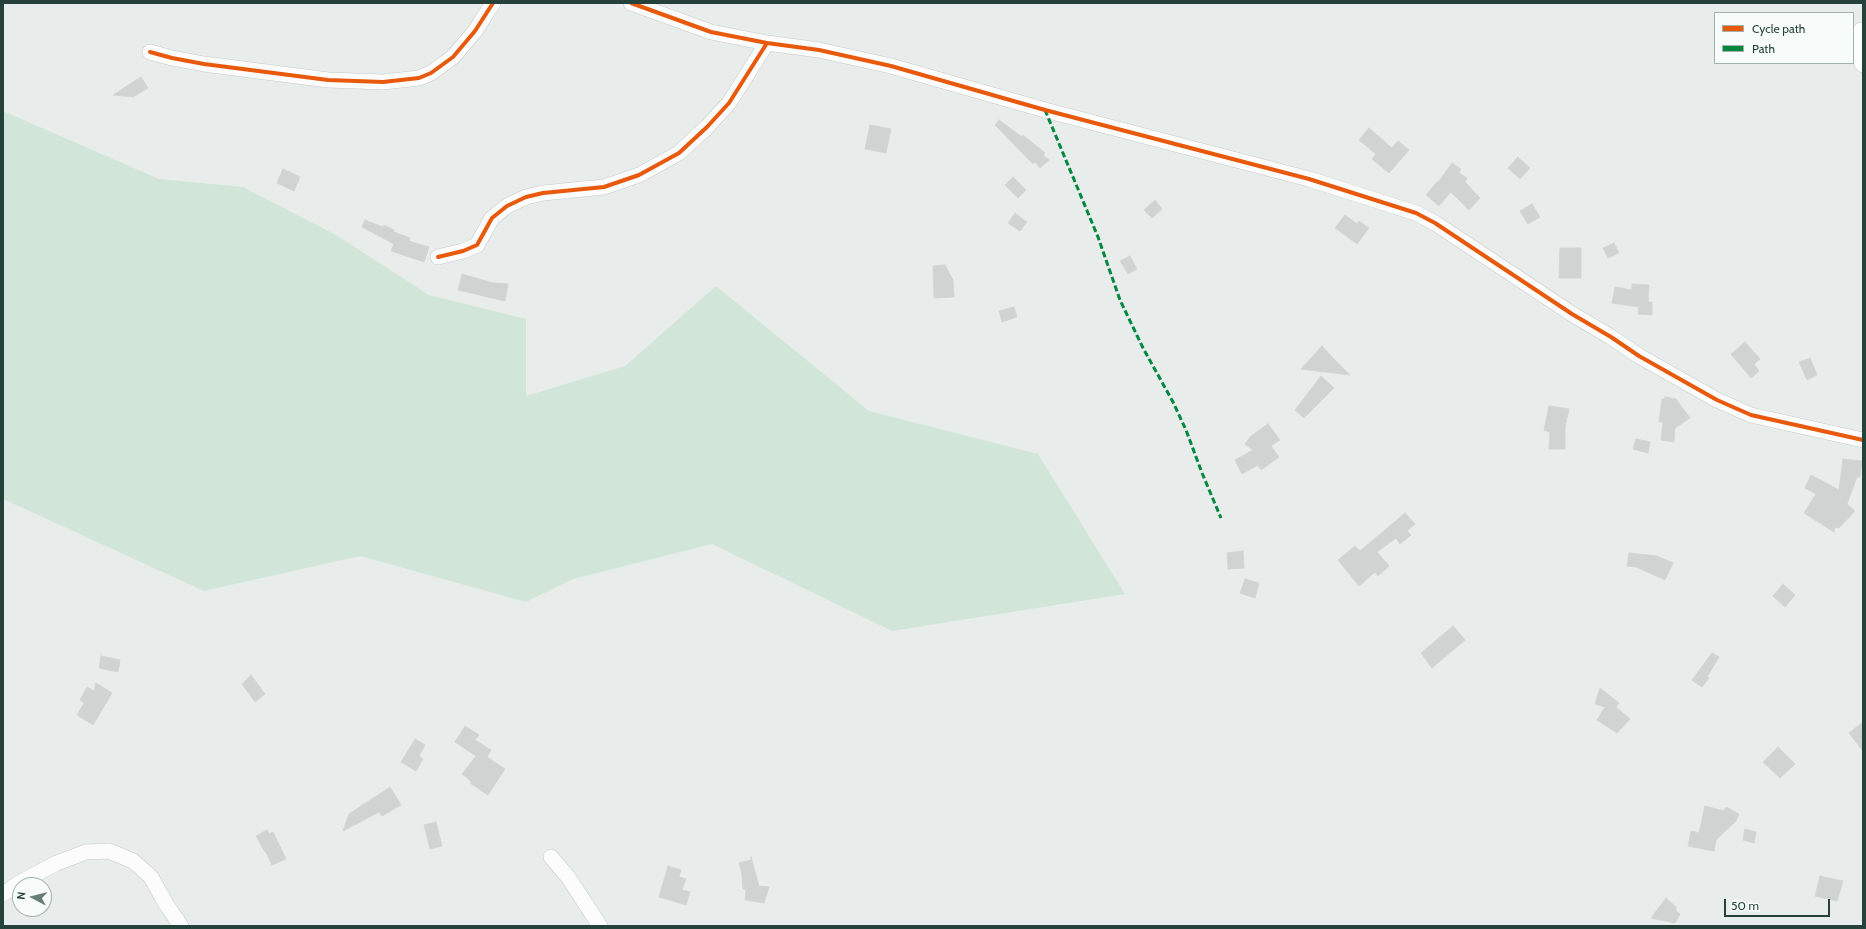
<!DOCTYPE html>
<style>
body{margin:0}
#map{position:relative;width:1866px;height:929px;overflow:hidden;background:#e8edeb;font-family:Cabin,sans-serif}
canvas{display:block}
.frame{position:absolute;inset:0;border:4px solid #24423a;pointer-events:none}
.legend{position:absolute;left:1714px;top:12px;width:140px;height:52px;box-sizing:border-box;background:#f7fbf9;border:1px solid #a3b1ad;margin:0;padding:5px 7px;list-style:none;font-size:12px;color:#24423a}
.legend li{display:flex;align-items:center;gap:8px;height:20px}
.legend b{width:20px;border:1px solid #a3b1ad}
.north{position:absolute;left:12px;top:877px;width:40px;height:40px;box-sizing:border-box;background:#f7fbf9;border:1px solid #a3b1ad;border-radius:50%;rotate:277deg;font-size:11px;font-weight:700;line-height:16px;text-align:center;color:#24423a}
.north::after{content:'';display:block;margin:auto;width:14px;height:18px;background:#697e78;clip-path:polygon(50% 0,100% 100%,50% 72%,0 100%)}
.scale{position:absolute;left:1724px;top:899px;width:106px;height:18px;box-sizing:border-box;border:2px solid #24423a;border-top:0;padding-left:5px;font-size:12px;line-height:14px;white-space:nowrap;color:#24423a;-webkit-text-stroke:3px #f7fbf9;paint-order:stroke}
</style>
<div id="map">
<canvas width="1866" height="929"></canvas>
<div class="frame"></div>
<ul class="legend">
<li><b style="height:5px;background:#e8590c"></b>Cycle path</li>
<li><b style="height:5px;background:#00873e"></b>Path</li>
</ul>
<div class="north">N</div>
<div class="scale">50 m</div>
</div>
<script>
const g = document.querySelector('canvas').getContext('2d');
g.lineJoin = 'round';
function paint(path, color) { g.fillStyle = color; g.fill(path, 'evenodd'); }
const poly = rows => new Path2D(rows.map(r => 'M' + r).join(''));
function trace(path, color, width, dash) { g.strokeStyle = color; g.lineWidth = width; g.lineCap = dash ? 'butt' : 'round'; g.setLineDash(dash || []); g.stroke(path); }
const green = poly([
 [3,111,159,179,243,187,336,235,429,295,526,319,526,396,625,366,716,286,869,411,1038,454,1125,594,892,631,712,544,573,579,526,602,360,556,204,591,3,499]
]);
const building = poly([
 [141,77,148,88,133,97,113,95,141,77],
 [999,120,1022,137,1023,135,1045,153,1043,155,1049,160,1040,168,1035,162,1033,164,995,125,999,120],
 [870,125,891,129,886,153,865,149,870,125],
 [1369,128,1392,148,1398,141,1409,150,1389,173,1372,159,1376,154,1359,140,1369,128],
 [1518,157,1530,168,1520,179,1508,168,1518,157],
 [1452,163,1461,169,1459,173,1467,178,1465,182,1480,198,1469,210,1451,192,1439,206,1426,195,1438,181,1439,181,1452,163],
 [283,169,300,177,294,191,277,183,283,169],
 [1013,177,1026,190,1018,198,1005,185,1013,177],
 [1155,200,1162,209,1152,218,1144,210,1155,200],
 [1532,204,1540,217,1528,224,1520,211,1532,204],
 [1015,213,1027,222,1020,231,1008,223,1015,213],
 [1345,215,1357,224,1359,221,1369,228,1357,244,1335,228,1345,215],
 [365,220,383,227,384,225,394,230,394,232,410,238,409,241,429,247,424,262,391,251,394,244,362,227,365,220],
 [1614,243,1619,253,1608,258,1603,248,1614,243],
 [1560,248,1581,248,1581,278,1559,278,1560,248],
 [1130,256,1137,269,1128,274,1120,261,1130,256],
 [945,265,953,280,954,297,934,298,933,266,945,265],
 [462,274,493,283,508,284,505,301,458,290,462,274],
 [1632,284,1649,285,1648,302,1652,302,1652,315,1638,314,1639,307,1612,303,1615,287,1632,290,1632,284],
 [1014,307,1017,317,1002,322,999,311,1014,307],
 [1745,342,1760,359,1754,364,1759,371,1751,378,1731,354,1745,342],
 [1322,346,1331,356,1350,375,1301,369,1322,346],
 [1810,358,1817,375,1807,380,1799,362,1810,358],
 [1321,376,1334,388,1304,418,1295,410,1321,376],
 [1665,397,1676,399,1690,418,1675,428,1674,442,1661,440,1663,422,1659,422,1662,399,1665,399,1665,397],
 [1549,406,1569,409,1565,427,1565,449,1549,449,1550,432,1544,430,1549,406],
 [1268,424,1280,440,1271,446,1279,457,1261,470,1258,465,1242,474,1235,460,1253,450,1245,444,1251,436,1268,424],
 [1636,439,1650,442,1648,453,1633,449,1636,439],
 [1843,459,1862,461,1860,477,1857,477,1847,504,1855,511,1839,528,1835,527,1834,532,1804,513,1816,494,1805,488,1811,475,1839,490,1843,459],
 [1405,513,1415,524,1407,531,1411,535,1400,544,1396,538,1377,552,1389,566,1378,576,1375,572,1359,586,1338,560,1355,546,1360,551,1405,513],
 [1243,551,1244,568,1228,569,1227,553,1243,551],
 [1629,553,1657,556,1673,563,1665,580,1636,567,1627,566,1629,553],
 [1245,579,1259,583,1255,598,1240,593,1245,579],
 [1783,584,1795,595,1785,607,1773,596,1783,584],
 [1453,626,1465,640,1432,668,1421,653,1453,626],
 [1712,653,1719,657,1707,677,1709,678,1702,687,1692,680,1712,653],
 [101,656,120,660,118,672,99,668,101,656],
 [251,675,265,694,255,702,242,684,251,675],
 [96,683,112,693,93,725,77,715,84,703,80,700,87,687,94,691,96,683],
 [1600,688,1619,703,1616,707,1630,719,1617,733,1597,720,1605,707,1595,704,1600,688],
 [1863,722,1863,751,1849,733,1863,722],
 [465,726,479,735,475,740,491,750,487,757,505,769,488,795,470,783,472,782,462,774,476,756,455,742,465,726],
 [415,739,425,745,419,756,423,759,416,771,401,762,415,739],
 [1778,747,1795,764,1780,778,1763,762,1778,747],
 [390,787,401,805,382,816,379,812,343,831,349,814,390,787],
 [1705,806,1724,811,1726,807,1739,814,1736,821,1716,840,1714,851,1688,846,1691,831,1699,833,1705,806],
 [436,822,442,846,430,849,424,825,436,822],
 [1745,829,1756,832,1754,843,1743,840,1745,829],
 [267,830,269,834,273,832,286,859,272,865,266,852,265,852,256,836,267,830],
 [751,857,759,886,769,887,764,903,745,900,746,889,743,889,742,874,739,863,751,860,751,857],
 [668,866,681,870,679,877,686,879,682,890,690,892,686,905,659,897,668,866],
 [1820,876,1843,881,1837,901,1815,896,1820,876],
 [1666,898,1676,907,1676,911,1680,914,1675,923,1651,918,1666,898]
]);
const street = poly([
 [631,3,711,32,767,43,819,50,891,66,1045,110,1309,179,1416,213,1435,223,1572,314,1611,337,1639,356,1717,400,1751,415,1863,440],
 [1863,30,1861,30,1857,43,1859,58,1863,65],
 [150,52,172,58,204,64,328,80,383,82,419,78,431,73,453,57,475,31,493,3],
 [438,257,463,251,477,245,492,218,507,206,526,197,543,193,604,187,639,175,679,153,707,127,729,103,767,43],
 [551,857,568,877,600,926],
 [3,894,19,883,57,863,86,852,109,851,133,861,151,877,166,904,181,926]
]);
const quiet = poly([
 [1045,110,1098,237,1120,300,1143,348,1173,402,1186,430,1202,473,1221,518]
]);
const cycleway = poly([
 [631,3,711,32,767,43,819,50,891,66,1045,110,1309,179,1416,213,1435,223,1572,314,1611,337,1639,356,1717,400,1751,415,1863,440],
 [150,52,172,58,204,64,328,80,383,82,419,78,431,73,453,57,475,31,493,3],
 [438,257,463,251,477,245,492,218,507,206,526,197,543,193,604,187,639,175,679,153,707,127,729,103,767,43]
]);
paint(green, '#d1e6d8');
paint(building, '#cfd4d2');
trace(building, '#d1d6d4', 1);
trace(street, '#c5cac8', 16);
trace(street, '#fcfcfc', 15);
trace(quiet, '#00873e', 3, [6, 3]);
trace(cycleway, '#e8590c', 4);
</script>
